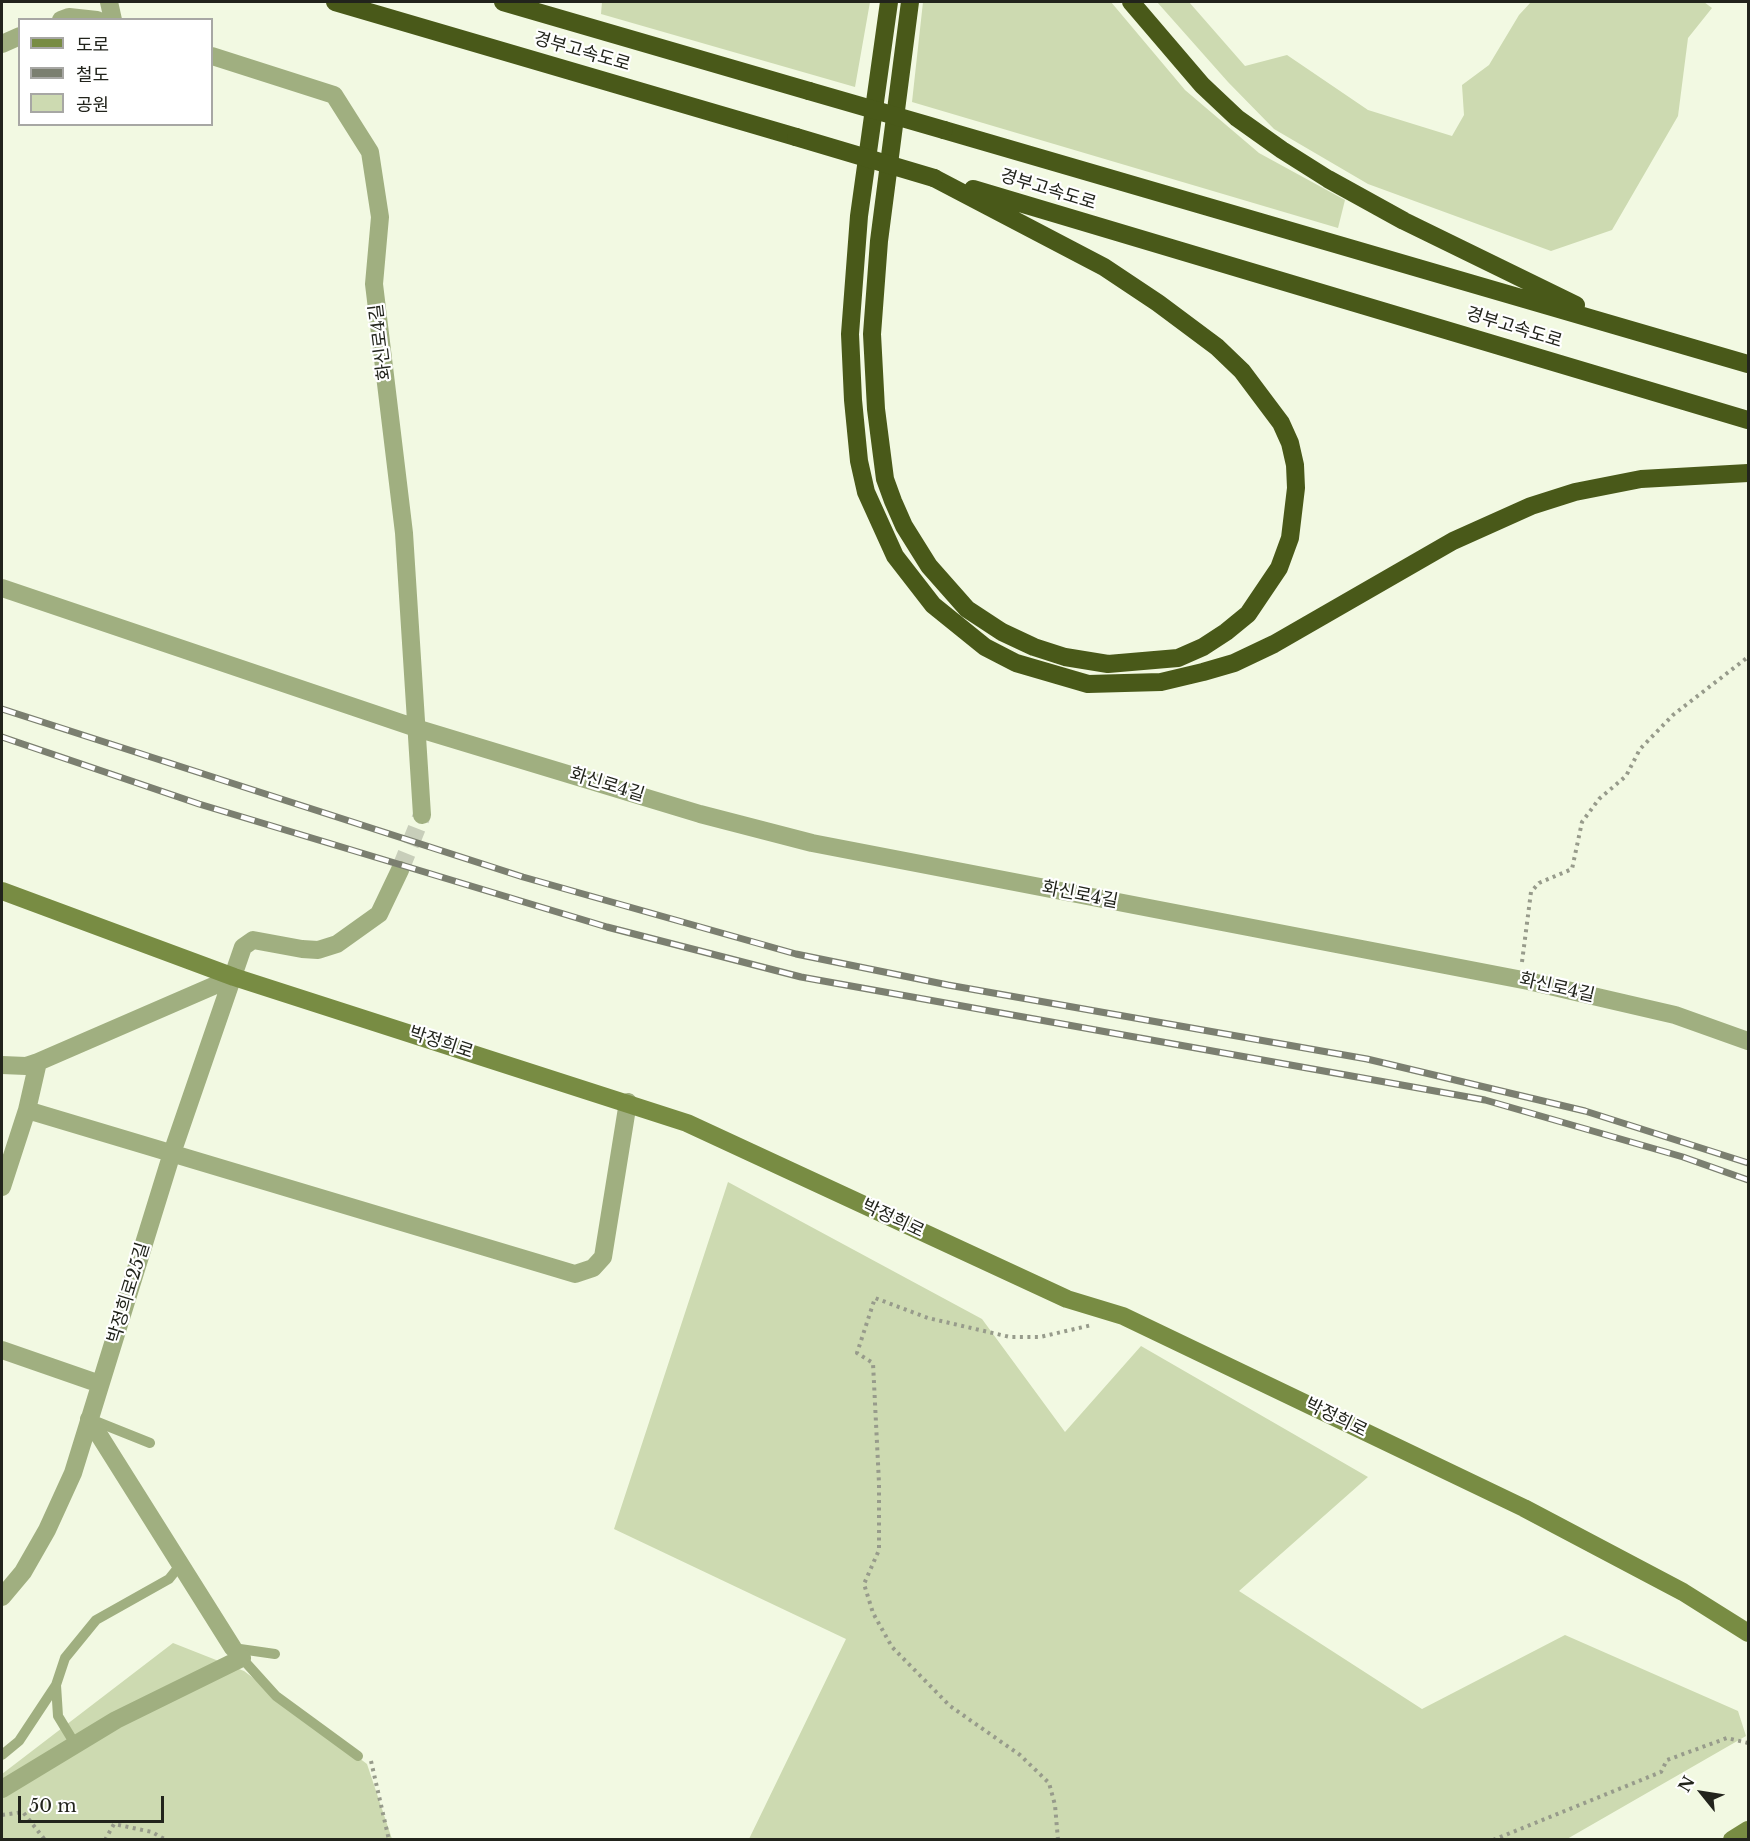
<!DOCTYPE html>
<meta charset="utf-8">
<style>
body{margin:0}
#map{position:relative;width:1750px;height:1841px;overflow:hidden;background:#f2f9e2;font-family:"Libre Baskerville","Noto Sans KR",serif}
canvas{display:block}
.frame{position:absolute;inset:0;border:3px solid #22241c;pointer-events:none}
.legend{position:absolute;left:18px;top:18px;width:195px;height:108px;box-sizing:border-box;background:#fff;border:2px solid #a7a7a4;margin:0;padding:8px 10px;list-style:none;font-size:18px;color:#22241c}
.legend li{display:flex;align-items:center;gap:12px;height:30px}
.legend b{width:30px;border:2px solid #a7a7a4}
.north{position:absolute;left:1672px;top:1763px;width:60px;height:60px;-webkit-text-stroke:4px #fff;paint-order:stroke;rotate:300deg;font-size:16px;font-weight:700;line-height:24px;text-align:center;color:#22241c}
.north::after{content:'';display:block;margin:auto;width:21px;height:27px;background:#22241c;clip-path:polygon(50% 0,100% 100%,50% 72%,0 100%)}
.scale{position:absolute;left:18px;top:1796px;width:146px;height:27px;box-sizing:border-box;border:3px solid #22241c;border-top:0;padding-left:8px;font-size:18px;line-height:21px;white-space:nowrap;color:#22241c;-webkit-text-stroke:4px #fff;paint-order:stroke}
</style>
<div id="map">
<canvas width="1750" height="1841"></canvas>
<div class="frame"></div>
<ul class="legend">
<li><b style="height:8px;background:#788c43"></b>도로</li>
<li><b style="height:8px;background:#7b7f70"></b>철도</li>
<li><b style="height:16px;background:#cddab1"></b>공원</li>
</ul>
<div class="north">N</div>
<div class="scale">50 m</div>
</div>
<script>
const g = document.querySelector('canvas').getContext('2d');
g.lineJoin = 'round';
function paint(path, color) { g.fillStyle = color; g.fill(path, 'evenodd'); }
const poly = rows => new Path2D(rows.map(r => 'M' + r).join(''));
function trace(path, color, width, dash) { g.strokeStyle = color; g.lineWidth = width; g.lineCap = dash ? 'butt' : 'round'; g.setLineDash(dash || []); g.stroke(path); }
function write(font, color, halo, rows, align = 'center') {
  g.font = font + ' "Libre Baskerville","Noto Sans KR",serif'; g.lineWidth = 4.5; g.setLineDash([]); g.textBaseline = 'middle'; g.strokeStyle = halo; g.fillStyle = color; for (const [text, x, y, turn = 0] of rows) {
    g.save(); g.translate(x, y); g.rotate((+turn || 0) * Math.PI / 180); g.textAlign = isNaN(turn) ? turn : align; if (halo) g.strokeText(text, 0, 0); g.fillText(text, 0, 0); g.restore();
  }
}
const green = poly([
 [602,2,870,2,855,87,601,14],
 [923,2,1111,2,1185,90,1259,153,1345,200,1338,228,912,102],
 [1157,2,1189,2,1245,66,1287,55,1368,110,1452,136,1464,115,1462,85,1489,65,1519,15,1531,2,1704,2,1712,8,1688,38,1678,116,1612,230,1551,251,1368,184,1274,129,1228,82],
 [728,1182,982,1319,1065,1432,1141,1346,1368,1477,1239,1591,1422,1709,1565,1635,1738,1711,1746,1736,1567,1839,749,1839,846,1639,614,1529],
 [173,1643,244,1671,367,1764,392,1839,2,1840,2,1774]
]);
const streetTunnel = poly([
 [400,870,422,815]
]);
const path = poly([
 [1522,962,1531,892,1539,883,1572,869,1582,822,1599,799,1626,776,1640,749,1673,715,1748,657],
 [371,1761,389,1840],
 [2,1815,23,1812,45,1840],
 [105,1840,114,1824,152,1832,166,1840],
 [1058,1840,1055,1805,1049,1783,1020,1755,950,1706,892,1647,873,1613,864,1584,879,1550,879,1483,873,1363,857,1353,875,1298,928,1318,1010,1337,1040,1337,1092,1325],
 [1493,1840,1661,1772,1667,1760,1727,1738,1748,1743]
]);
const lane = poly([
 [90,1419,150,1443],
 [233,1648,275,1654],
 [239,1655,276,1696,358,1756],
 [75,1744,58,1716,56,1685,65,1658,96,1620,169,1579,181,1564],
 [2,1755,19,1741,56,1685]
]);
const street = poly([
 [109,2,113,20],
 [61,20,69,17,97,20],
 [2,44,20,36],
 [212,56,334,95,370,152,380,217,374,284,404,533,422,815],
 [2,588,416,728,700,814,812,843,1528,981,1675,1015,1748,1041],
 [2,1065,26,1066,38,1062],
 [27,1110,575,1274,593,1268,603,1257,628,1102],
 [2,1187,27,1110,38,1062,234,977],
 [2,1350,100,1384],
 [89,1419,233,1648],
 [2,1597,23,1572,47,1530,73,1473,172,1153,243,947,253,940,302,949,318,950,337,944,379,914,400,870],
 [2,1789,116,1720,242,1658]
]);
const secondary = poly([
 [2,891,234,977,687,1123,1067,1299,1123,1316,1524,1508,1683,1592,1748,1633],
 [1732,1840,1748,1830]
]);
const highway = poly([
 [335,2,796,137],
 [503,2,809,91],
 [889,2,859,216,850,334,853,400,859,461,866,492,895,556,933,605,985,647,1016,663,1088,684,1161,682,1203,672,1234,663,1274,644,1453,541,1531,506,1575,492,1641,479,1748,473],
 [910,2,879,241,872,334,876,409,885,479,893,501,904,526,929,566,967,609,1002,632,1034,647,1065,657,1108,664,1178,658,1203,647,1226,632,1248,614,1279,568,1290,538,1296,488,1295,465,1290,443,1281,423,1242,371,1217,347,1158,303,1104,267,934,178],
 [1131,2,1202,85,1237,118,1282,150,1328,179,1404,221,1576,305],
 [944,130,1748,364],
 [973,189,1748,420]
]);
const rail = poly([
 [2,709,523,877,796,954,948,985,1367,1059,1585,1111,1748,1163],
 [2,737,199,804,607,927,801,977,1485,1100,1683,1157,1748,1180]
]);
const highwayBridge = poly([
 [809,91,944,130],
 [796,137,934,178]
]);
const streetNames = [
 ["경부고속도로",582,52,16],
 ["경부고속도로",1048,190,17],
 ["경부고속도로",1514,328,17],
 ["화신로4길",381,342,-97],
 ["화신로4길",607,785,17],
 ["화신로4길",1080,895,11],
 ["화신로4길",1557,988,13],
 ["박정희로",441,1043,18],
 ["박정희로",893,1219,25],
 ["박정희로25길",129,1293,-73],
 ["박정희로",1336,1418,26]
];
paint(green, '#cddab1');
trace(streetTunnel, '#c8ceba', 18, [18, 9]);
trace(path, '#979b8b', 4, [3, 4.5]);
trace(lane, '#a0af80', 10);
trace(street, '#a0af80', 18);
trace(secondary, '#788c43', 18);
trace(highway, '#495919', 18);
trace(rail, '#7b7f70', 7);
trace(rail, '#fff', 4.5, [14]);
trace(highwayBridge, '#495919', 18);
write('18px', '#22241c', '#fff', streetNames);
</script>
